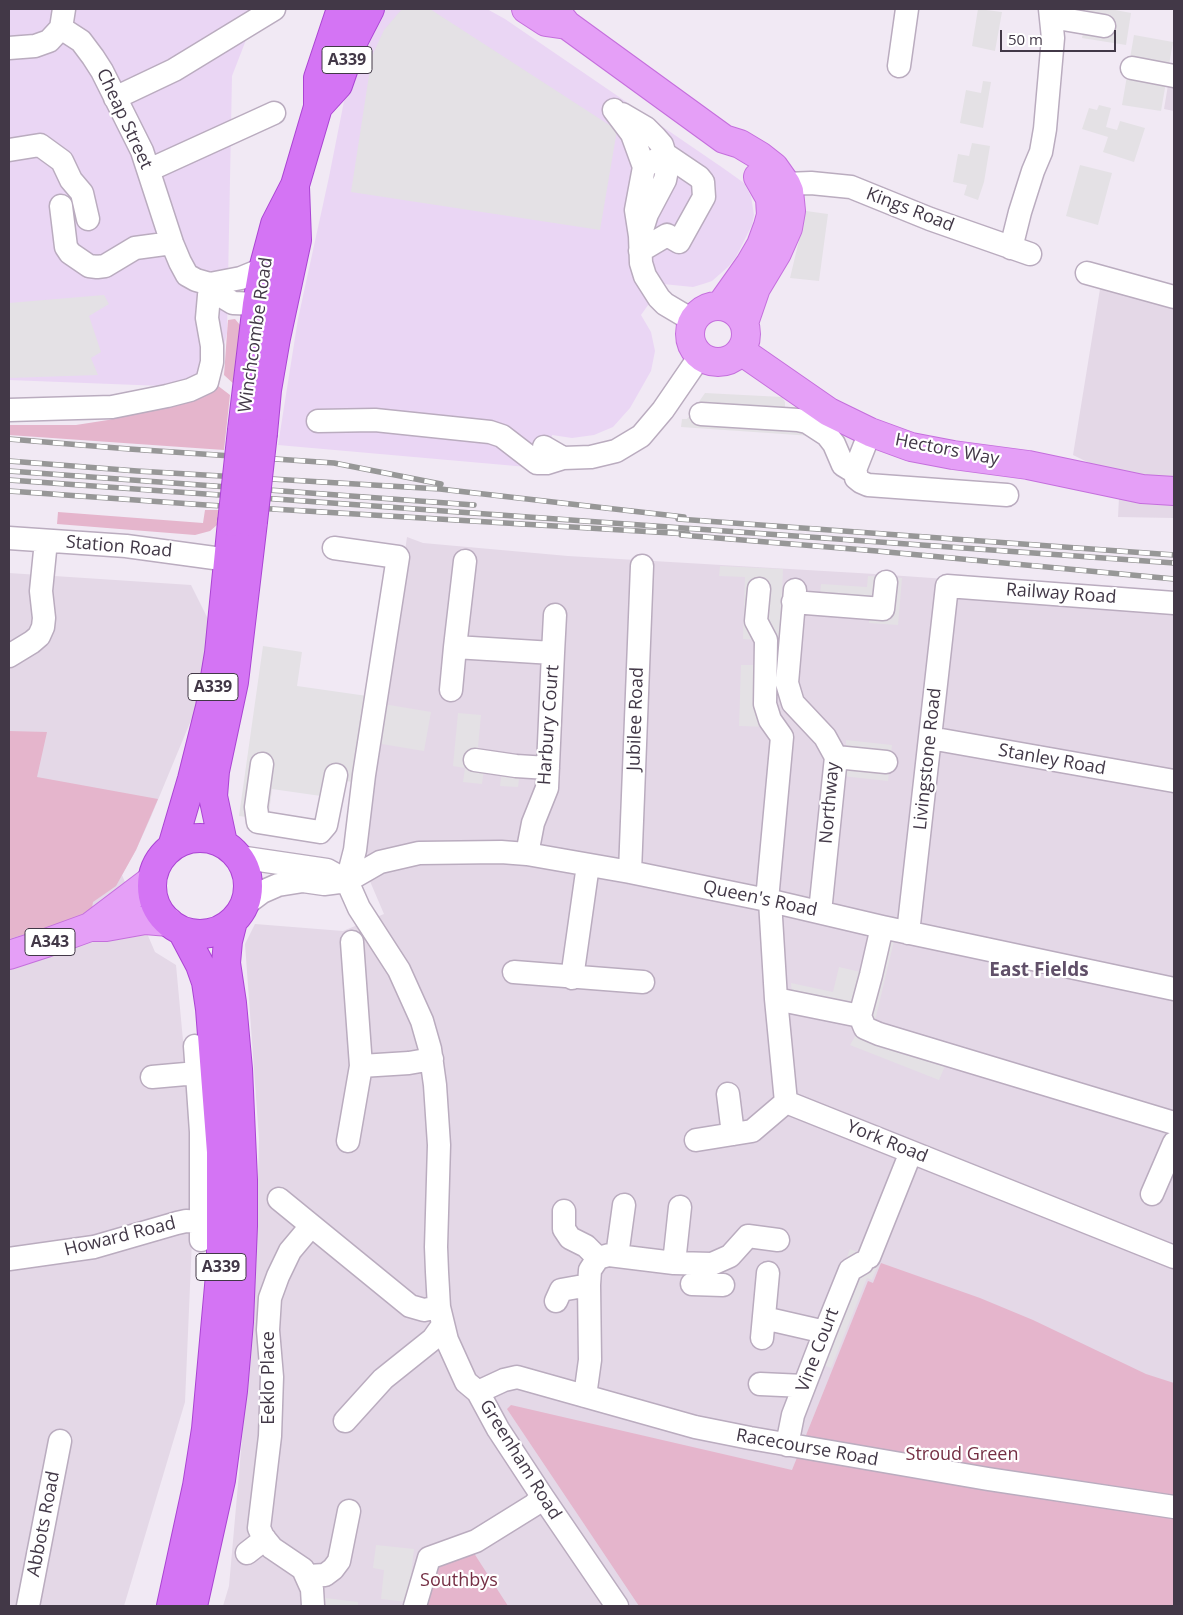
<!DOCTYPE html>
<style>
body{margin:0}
#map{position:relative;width:1183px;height:1615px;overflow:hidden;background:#f1e9f4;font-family:"Open Sans",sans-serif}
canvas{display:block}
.frame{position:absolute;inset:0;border:10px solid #423847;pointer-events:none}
.scale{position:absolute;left:1000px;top:30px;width:116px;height:22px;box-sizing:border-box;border:2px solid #423847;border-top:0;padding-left:6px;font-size:15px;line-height:18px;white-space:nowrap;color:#423847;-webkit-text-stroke:4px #fff;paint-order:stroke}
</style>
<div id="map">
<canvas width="1183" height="1615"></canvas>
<div class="frame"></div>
<div class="scale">50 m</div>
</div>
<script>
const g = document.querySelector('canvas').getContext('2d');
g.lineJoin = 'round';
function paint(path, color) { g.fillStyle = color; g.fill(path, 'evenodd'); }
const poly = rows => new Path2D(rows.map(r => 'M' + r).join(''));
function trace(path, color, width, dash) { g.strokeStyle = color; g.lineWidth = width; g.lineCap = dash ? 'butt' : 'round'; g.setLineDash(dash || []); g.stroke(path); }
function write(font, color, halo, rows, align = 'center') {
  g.font = font + ' "Open Sans",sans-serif'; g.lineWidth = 4.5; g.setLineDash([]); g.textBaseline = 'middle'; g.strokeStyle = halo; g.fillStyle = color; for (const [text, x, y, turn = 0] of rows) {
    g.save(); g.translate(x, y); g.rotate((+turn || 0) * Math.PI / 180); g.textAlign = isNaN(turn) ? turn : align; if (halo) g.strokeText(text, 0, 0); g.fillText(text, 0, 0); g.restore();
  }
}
const residential = poly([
 [1169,79,1174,80,1174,111,1164,109],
 [1100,289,1174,304,1174,518,1118,517,1120,478,1073,455],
 [407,537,423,543,568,556,875,574,1174,595,1174,1606,223,1606,229,1586,255,1292,259,1139,245,944,255,924,343,931,384,914,369,879,362,843],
 [9,573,191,585,210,623,194,713,150,819,136,850,122,875,155,952,176,965,195,1170,185,1402,124,1606,9,1606]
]);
const commercial = poly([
 [9,9,258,9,232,76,227,333,214,388,9,380],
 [382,9,487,9,505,19,723,168,744,183,751,196,754,215,752,225,736,257,728,267,712,281,703,284,693,287,663,284,641,315,651,332,655,351,651,371,630,408,613,427,594,435,572,438,552,435,550,469,278,445,298,319,329,177,349,76]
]);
const green = poly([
 [235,319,240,325,240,332,236,386,224,375,228,320],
 [213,382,230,395,224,450,9,435,9,425,76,425,108,420,184,400],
 [205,510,220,510,221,518,217,525,210,531,195,535,57,524,58,512,203,523],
 [9,731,47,732,37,777,158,799,136,850,116,886,93,902,91,914,9,939],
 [881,1263,980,1298,1033,1320,1146,1374,1174,1383,1174,1606,639,1606,507,1409,511,1405,792,1470,868,1281,873,1283],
 [470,1547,508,1606,408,1606,437,1561]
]);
const parking = poly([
 [402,9,430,9,617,130,600,230,351,192,372,56,384,30],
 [978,9,1002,12,995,51,972,46],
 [1087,9,1110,9,1131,13,1126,45,1082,38],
 [1134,35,1173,42,1161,111,1122,105],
 [983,81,991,82,983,128,960,123,966,90,981,93],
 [1099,105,1111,108,1106,127,1117,130,1120,121,1145,128,1134,162,1103,152,1108,137,1082,129,1089,108,1097,110],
 [972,143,990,146,984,182,978,200,964,195,967,185,953,182,958,154,969,156],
 [1080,165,1112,173,1098,225,1066,216],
 [806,211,828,214,819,281,790,278],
 [104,295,109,304,89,316,101,352,91,358,98,375,9,378,9,303],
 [705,393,782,397,785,402,785,411,812,436,681,427,682,419,687,419],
 [720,566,783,569,780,652,775,652,772,727,739,726,741,665,765,665,765,640,743,639,745,577,719,576],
 [868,576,902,578,898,625,869,623,869,619,819,611,821,584,867,587],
 [263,646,302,652,297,686,367,696,352,782,331,778,328,797,272,789,268,820,239,816],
 [383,704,431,712,424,751,376,743],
 [458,713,481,715,478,747,484,756,521,763,518,787,500,786,502,770,484,769,482,784,463,782,465,768,453,766],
 [846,740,892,745,888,781,842,776,846,752],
 [874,936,894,941,874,1025,793,1006,791,983,833,992,839,967,865,973],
 [857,1033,948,1059,939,1080,850,1045],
 [850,1249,870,1257,879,1263,872,1280,867,1278,831,1368,808,1359],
 [376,1545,414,1549,408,1602,381,1599,384,1570,373,1568],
 [325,1598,358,1602,358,1606,326,1606]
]);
const minor = poly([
 [1051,17,1104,26],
 [61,28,81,41,93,57,102,71,142,151,172,243,180,262,187,275,196,280,210,284,241,278,263,269],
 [9,48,35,46,49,41,61,28,64,9],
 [899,66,907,9],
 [1132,68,1174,76],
 [115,98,174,70,274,9],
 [614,110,632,134,644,167,636,210,640,236,641,263,645,276,659,298,665,304,692,320],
 [622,114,646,128,655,137,662,145,668,165,665,180,647,214,641,233],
 [9,150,40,145,62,161,71,180,82,193,88,219],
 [149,170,274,113],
 [786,184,811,183,851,187,930,219,1030,254],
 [61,206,66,247,70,253,89,266,97,267,105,266,135,248,172,243],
 [1011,248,1020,212,1033,171,1041,152,1045,129,1053,38,1050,9],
 [640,251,667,235,679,242,704,197,703,182,699,177,665,154,644,167],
 [1087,273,1174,297],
 [210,284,223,297,233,303,257,304],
 [9,410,112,407,167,396,190,390,207,382,212,362,212,346,207,318,210,284],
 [701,414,798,420,807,422,827,435,834,444,843,465,856,473],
 [318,421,375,420,490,432,502,436,537,463,547,463,563,458],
 [870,432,855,470,856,478,861,482,868,485,1007,495],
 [544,447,563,458,591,457,616,451,641,436,663,410,700,356],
 [9,538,126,546,229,560],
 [334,548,398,557,364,775,355,850,347,881],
 [465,561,455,647,553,653,547,788,533,823,527,854],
 [759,589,756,621,766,640,765,704,770,720,782,737,767,900],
 [795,590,787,683,793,703,825,737,836,757,820,912],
 [793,602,883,609,886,582],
 [553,653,555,615],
 [9,656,32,642,39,636,43,627,44,618,41,591,46,541],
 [451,690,455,647],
 [930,738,1174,781],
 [836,757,886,762],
 [475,760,516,766,548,768],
 [262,764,256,807,258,822,320,832,326,825,336,775],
 [239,857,327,870,347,881,359,908,399,970,422,1021,430,1049,435,1085,439,1145,436,1247,437,1272,439,1307,447,1340,466,1382,478,1392,498,1429,542,1496,617,1606],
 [630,872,642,566],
 [770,901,776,999,786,1102],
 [246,904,262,892,278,885,303,881,324,884,347,881,380,862,419,853,501,852,527,854,630,872,767,900,882,927,1174,989],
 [882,927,871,975,860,1016,865,1028,879,1034,1174,1123],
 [908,933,947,586,1174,603],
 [514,972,643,982],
 [572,978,588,865],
 [776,999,860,1016],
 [195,1046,201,1132,201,1240],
 [361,1066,409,1063,432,1059],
 [152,1077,197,1073],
 [728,1094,733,1134],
 [786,1102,1174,1257],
 [696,1140,752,1131,786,1102],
 [348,1141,361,1066,352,942],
 [1152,1194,1174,1143],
 [279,1199,410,1306,424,1310,439,1307],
 [564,1211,564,1229,570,1238,586,1246,598,1258],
 [311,1226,290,1251,278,1276,270,1298,268,1330,272,1377,270,1436,259,1528,263,1537,272,1548,303,1569,312,1589,313,1606],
 [617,1256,624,1205],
 [869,1257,911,1152],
 [9,1259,94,1247,177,1223,186,1221,201,1222],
 [674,1263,680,1207],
 [692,1284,723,1285],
 [556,1301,561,1290,589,1285],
 [764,1318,825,1332],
 [762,1338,768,1273],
 [760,1384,804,1386],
 [478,1392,504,1380,517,1377,695,1427,750,1438,988,1479,1174,1507],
 [585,1396,590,1360,589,1285,590,1270,598,1258,609,1255,674,1263,712,1264,730,1256,748,1236,778,1240],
 [345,1421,383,1379,433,1339,443,1325],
 [787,1445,793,1415,825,1332,850,1270,862,1263],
 [247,1553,265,1539],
 [308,1576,325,1575,333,1569,339,1561,349,1511],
 [28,1606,60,1441],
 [415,1606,429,1558,476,1541,534,1505,542,1496]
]);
const major = poly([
 [526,9,546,22,567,25],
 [554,9,567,25,724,139,740,144,760,156,774,167,786,184,789,191,791,211,788,228,777,253,756,288,744,323],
 [721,305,750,264,761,245,768,226,771,215,770,198,758,177],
 '690 334a28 28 0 1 1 56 0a28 28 0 1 1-56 0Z',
 [741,351,829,412,870,432,911,447,953,455,1028,465,1142,489,1174,491],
 [92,927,106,927,145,920,169,922],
 [9,955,46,943,90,927,152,880]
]);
const highway = poly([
 [318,107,338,85,353,42,370,9],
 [242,430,257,304,263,269,275,224,295,185,318,107,318,78,341,9],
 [263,433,267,390,276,338,297,240,295,187],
 '152 886a48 48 0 1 1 96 0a48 48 0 1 1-96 0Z',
 [223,843,213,796,215,771,234,682,253,522],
 [172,847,192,779,210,707,219,653,232,522],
 [171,1606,197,1486,206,1429,221,1264,221,1152,210,1009,206,982,200,965,182,931],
 [193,1606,221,1480,233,1391,239,1322,243,1226,243,1180,238,1069,232,1003,226,963,228,941,233,921]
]);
const rail = poly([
 [9,439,129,449,334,463,441,484],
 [9,461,137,471,440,489,684,517],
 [9,471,474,505],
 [9,480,1174,563],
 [9,491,206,505,688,534],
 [678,519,1174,555],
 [681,535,877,551,1174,579]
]);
const highwayBridge = poly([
 [232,522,242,430],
 [253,522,263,433]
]);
const shields = [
 [347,60,50],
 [213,687,50],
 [50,942,50],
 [221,1267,50]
];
const shieldNames = [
 ["A339",347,60],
 ["A339",213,687],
 ["A343",50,942],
 ["A339",221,1267]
];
const streetNames = [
 ["Cheap Street",124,119,65],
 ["Kings Road",910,210,21],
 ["Winchcombe Road",256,335,-82],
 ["Hectors Way",947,450,11],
 ["Station Road",119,547,5],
 ["Railway Road",1061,594,4],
 ["Jubilee Road",636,719,-88],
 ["Harbury Court",549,725,-86],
 ["Livingstone Road",928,759,-84],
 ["Stanley Road",1052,760,10],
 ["Northway",830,803,-85],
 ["Queen's Road",760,899,12],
 ["York Road",887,1142,22],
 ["Howard Road",120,1237,-14],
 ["Vine Court",818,1350,-69],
 ["Eeklo Place",269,1378,-90],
 ["Racecourse Road",807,1448,10],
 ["Greenham Road",520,1460,58],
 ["Abbots Road",44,1524,-79]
];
const parkNames = [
 ["Stroud Green",962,1455],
 ["Southbys",459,1581]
];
const neighbourhoodNames = [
 ["East Fields",1039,971]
];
paint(residential, '#e4d8e7');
paint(commercial, '#ead6f4');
paint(green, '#e5b5cc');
paint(parking, '#e4e1e5');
trace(minor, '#baacbf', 25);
trace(major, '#c46fdc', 30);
trace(highway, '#aa44d3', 30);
trace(minor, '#fff', 22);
trace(major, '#e59ff7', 28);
trace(highway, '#d474f4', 28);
trace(rail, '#979797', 5.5);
trace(rail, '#fff', 4, [11]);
trace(highwayBridge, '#aa44d3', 30, []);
trace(highwayBridge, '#d474f4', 28);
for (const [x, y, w] of shields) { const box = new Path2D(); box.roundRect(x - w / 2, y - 13.5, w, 27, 4); g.fillStyle = '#fff'; g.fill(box); trace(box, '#423847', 1); }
write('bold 16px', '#423847', null, shieldNames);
write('18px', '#423847', '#fff', streetNames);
write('18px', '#752f44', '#fff', parkNames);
write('bold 19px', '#615069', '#fff', neighbourhoodNames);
</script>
